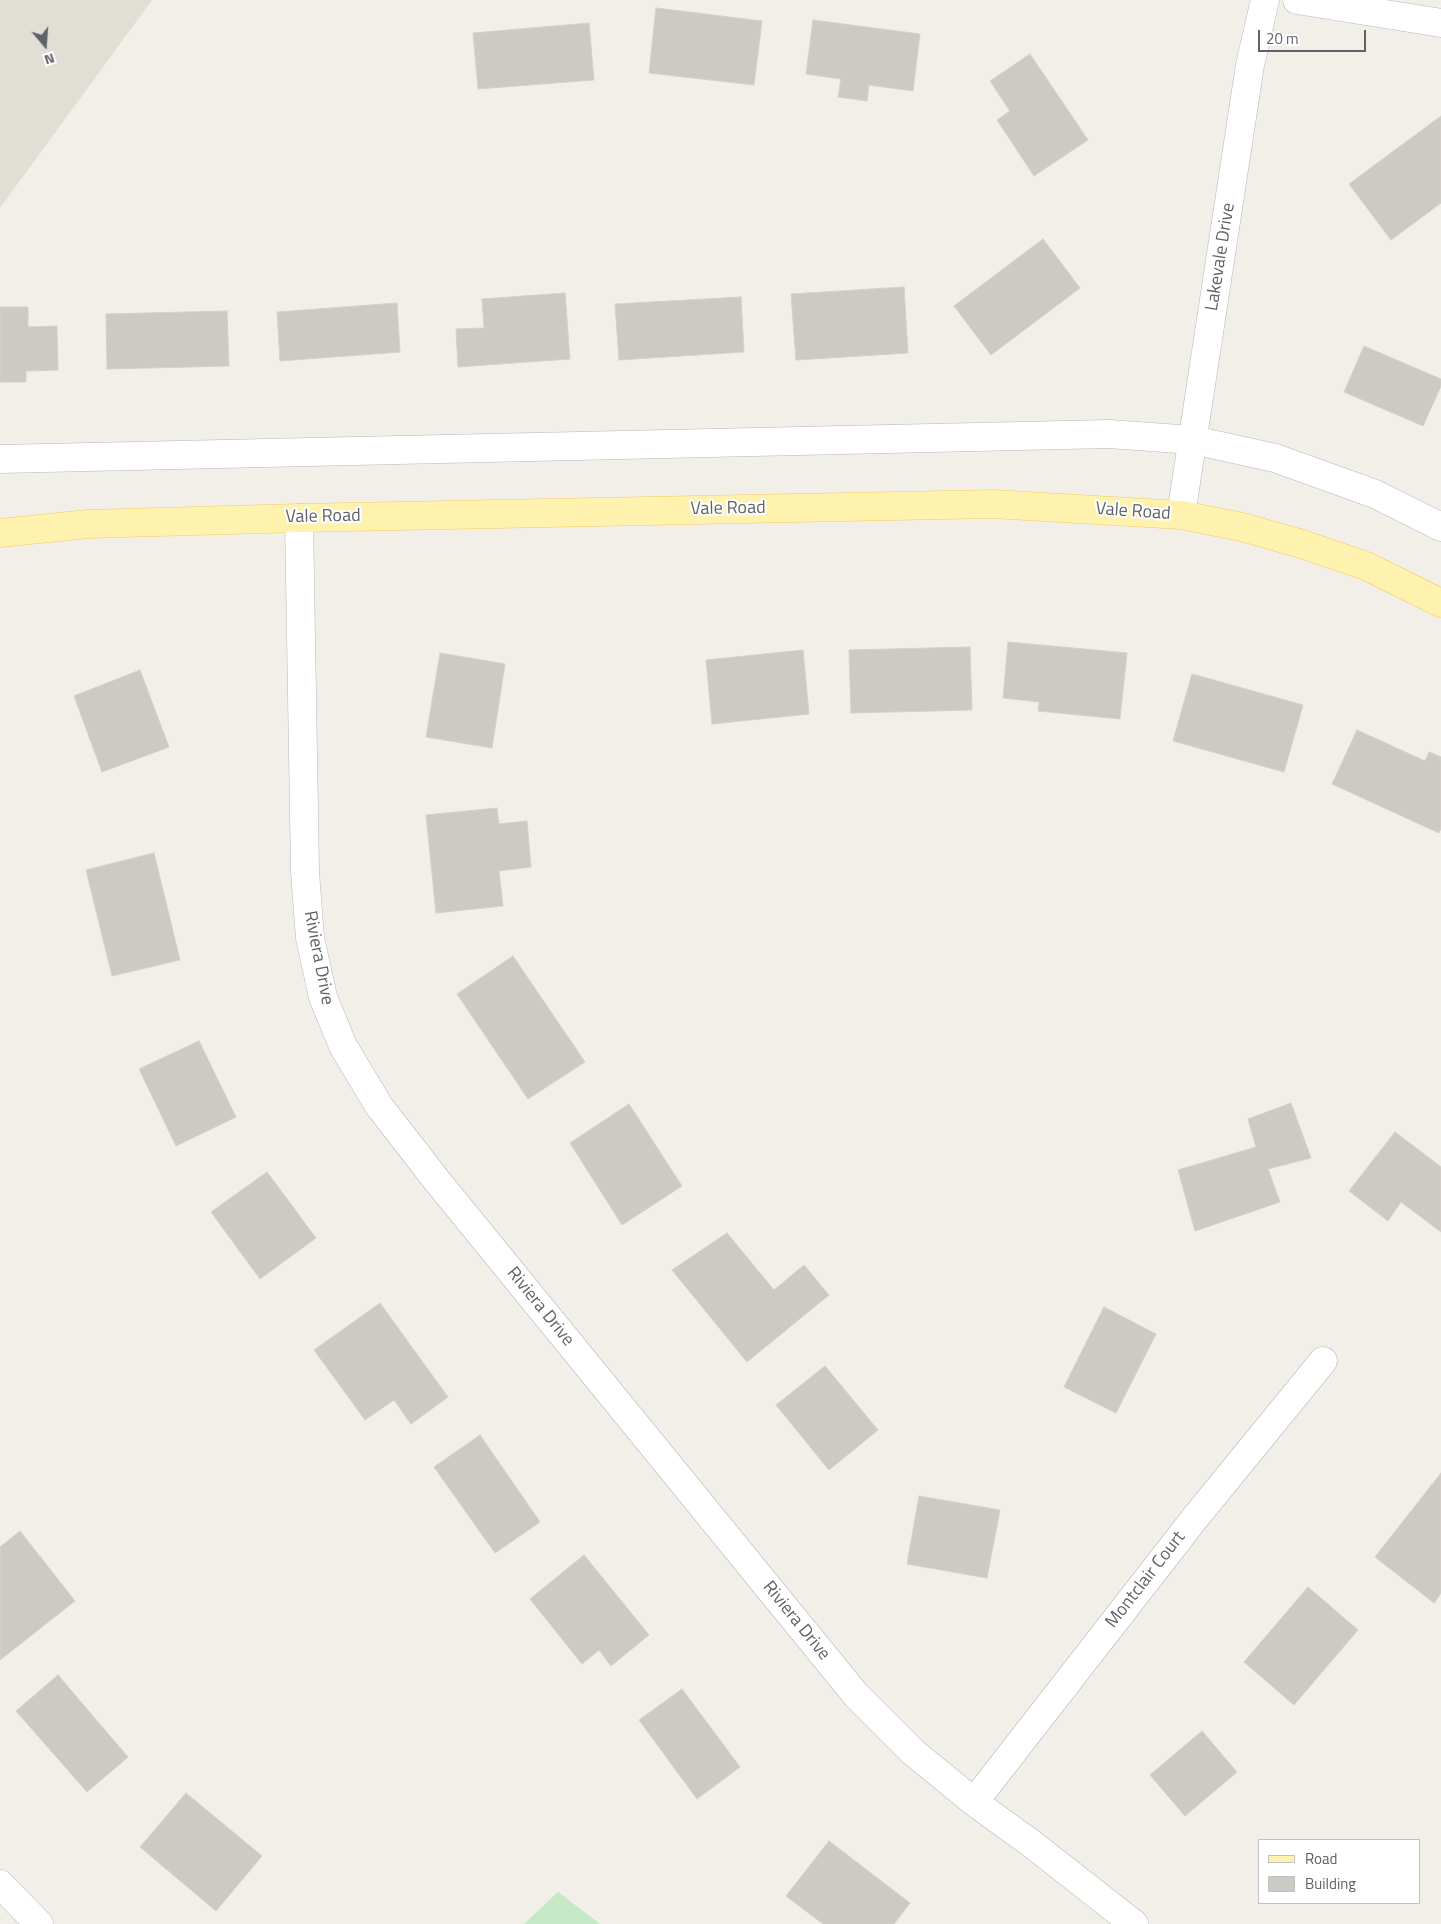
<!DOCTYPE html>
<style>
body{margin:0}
#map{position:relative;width:1441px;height:1924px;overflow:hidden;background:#f1efe8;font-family:"Titillium Web",sans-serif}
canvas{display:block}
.legend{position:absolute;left:1258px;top:1839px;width:162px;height:65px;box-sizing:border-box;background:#fff;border:1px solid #bfc1c3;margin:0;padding:6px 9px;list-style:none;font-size:15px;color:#5f6368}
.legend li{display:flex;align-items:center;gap:10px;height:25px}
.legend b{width:25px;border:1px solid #bfc1c3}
.north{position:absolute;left:20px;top:20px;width:50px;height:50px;-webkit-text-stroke:4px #fff;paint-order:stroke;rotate:162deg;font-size:14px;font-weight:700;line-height:20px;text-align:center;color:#5f6368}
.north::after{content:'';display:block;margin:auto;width:18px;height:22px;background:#5f6368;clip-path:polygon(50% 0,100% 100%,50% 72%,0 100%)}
.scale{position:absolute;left:1258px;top:30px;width:108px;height:22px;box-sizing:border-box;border:2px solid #5f6368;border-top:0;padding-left:6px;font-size:15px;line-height:18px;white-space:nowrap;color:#5f6368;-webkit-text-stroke:4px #fff;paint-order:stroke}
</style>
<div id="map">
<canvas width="1441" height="1924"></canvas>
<ul class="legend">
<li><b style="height:6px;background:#fff2af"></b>Road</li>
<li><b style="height:14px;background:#cccac5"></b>Building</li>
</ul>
<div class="north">N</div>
<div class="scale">20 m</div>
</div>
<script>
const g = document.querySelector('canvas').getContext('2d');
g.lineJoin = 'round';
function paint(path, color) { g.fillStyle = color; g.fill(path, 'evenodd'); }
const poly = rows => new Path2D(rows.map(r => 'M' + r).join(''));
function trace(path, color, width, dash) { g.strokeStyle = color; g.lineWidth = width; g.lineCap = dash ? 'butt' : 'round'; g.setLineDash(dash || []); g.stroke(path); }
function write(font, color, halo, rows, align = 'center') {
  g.font = font + ' "Titillium Web",sans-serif'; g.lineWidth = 4; g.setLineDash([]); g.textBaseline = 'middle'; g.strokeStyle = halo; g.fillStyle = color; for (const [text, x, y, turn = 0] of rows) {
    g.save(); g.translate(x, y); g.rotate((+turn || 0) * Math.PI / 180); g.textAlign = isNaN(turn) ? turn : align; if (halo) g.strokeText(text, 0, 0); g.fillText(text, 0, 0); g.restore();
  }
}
const education = poly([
 [0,0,152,0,0,208]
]);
const green = poly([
 [558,1892,600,1924,524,1924]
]);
const building = poly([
 [656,8,762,21,754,85,649,73,656,8],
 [813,20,920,34,913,91,869,85,867,101,838,97,841,79,806,74,813,20],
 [589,23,594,80,478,89,473,33,589,23],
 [1030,54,1088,140,1034,176,997,120,1010,111,990,81,1030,54],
 [1441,116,1441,203,1391,240,1349,184,1441,116],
 [1043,239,1080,288,991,355,954,306,1043,239],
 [904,287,908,353,796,360,791,294,904,287],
 [565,293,570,359,458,367,456,329,484,328,482,299,565,293],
 [741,297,744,352,619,360,615,304,741,297],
 [397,303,400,352,280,361,277,312,397,303],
 [0,307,28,307,28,327,57,326,58,370,26,371,26,382,0,382,0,307],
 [227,311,229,366,107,369,106,314,227,311],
 [1364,346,1441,379,1441,386,1423,426,1344,392,1364,346],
 [1008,642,1127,653,1120,719,1038,711,1039,702,1003,698,1008,642],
 [970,647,972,710,851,713,849,650,970,647],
 [803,650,809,714,712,724,706,660,803,650],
 [440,653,505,664,492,748,426,737,440,653],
 [140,670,169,747,102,772,74,696,140,670],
 [1192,674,1303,705,1284,772,1173,741,1192,674],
 [1357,730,1425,761,1429,752,1441,757,1441,828,1439,833,1332,784,1357,730],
 [497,808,499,824,527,821,531,867,499,871,503,906,436,913,426,815,497,808],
 [154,853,180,960,112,976,86,870,154,853],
 [513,956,585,1062,528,1099,457,994,513,956],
 [199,1041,236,1117,176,1146,139,1069,199,1041],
 [1291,1103,1311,1158,1268,1169,1280,1202,1195,1231,1178,1170,1256,1147,1248,1119,1291,1103],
 [629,1104,682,1186,622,1225,570,1143,629,1104],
 [1395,1132,1441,1167,1441,1232,1401,1202,1388,1221,1349,1191,1395,1132],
 [267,1172,316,1238,260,1279,211,1212,267,1172],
 [727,1233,774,1290,804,1265,829,1295,747,1362,672,1270,727,1233],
 [380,1303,448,1397,411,1424,394,1400,365,1420,314,1350,380,1303],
 [1104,1307,1156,1334,1116,1413,1064,1387,1104,1307],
 [825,1366,878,1430,829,1470,776,1405,825,1366],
 [480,1435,540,1522,495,1553,434,1467,480,1435],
 [1441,1473,1441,1593,1434,1603,1375,1557,1441,1473],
 [919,1496,1000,1510,987,1578,907,1564,919,1496],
 [20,1531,75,1601,0,1660,0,1547,20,1531],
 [584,1555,649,1635,611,1666,599,1650,582,1664,530,1599,584,1555],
 [1308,1587,1358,1630,1294,1705,1244,1662,1308,1587],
 [58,1675,128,1757,87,1792,16,1711,58,1675],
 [682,1689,740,1767,697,1799,639,1720,682,1689],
 [1202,1731,1237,1772,1185,1816,1150,1775,1202,1731],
 [186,1793,262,1856,216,1911,140,1847,186,1793],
 [829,1841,910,1903,894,1924,823,1924,786,1896,829,1841]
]);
const minor = poly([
 [1297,0,1441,23],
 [0,459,1109,434,1193,440,1275,458,1375,494,1441,527],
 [1181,515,1250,65,1265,0],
 [299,518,305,872,310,938,323,997,343,1046,379,1106,438,1182,856,1695,913,1752,974,1802,1032,1844,1134,1924],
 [974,1802,1195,1518,1323,1361],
 [0,1884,39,1924]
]);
const major = poly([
 [0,533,88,524,299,518,993,504,1181,515,1242,527,1302,544,1366,566,1441,603]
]);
const streetNames = [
 ["Lakevale Drive",1221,257,-81],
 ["Vale Road",728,509,-1],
 ["Vale Road",1133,512,4],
 ["Vale Road",323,517,-1],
 ["Riviera Drive",318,958,79],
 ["Riviera Drive",540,1307,51],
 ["Montclair Court",1146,1580,-52],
 ["Riviera Drive",796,1621,51]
];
paint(education, '#e1ded6');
paint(green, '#c5e8c5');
paint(building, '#cccac5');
trace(building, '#d6d1c6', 1);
trace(minor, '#b5b8bc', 29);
trace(major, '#f2c960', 29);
trace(minor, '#fff', 28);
trace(major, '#fff2af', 28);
write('18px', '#5f6368', '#fff', streetNames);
</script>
